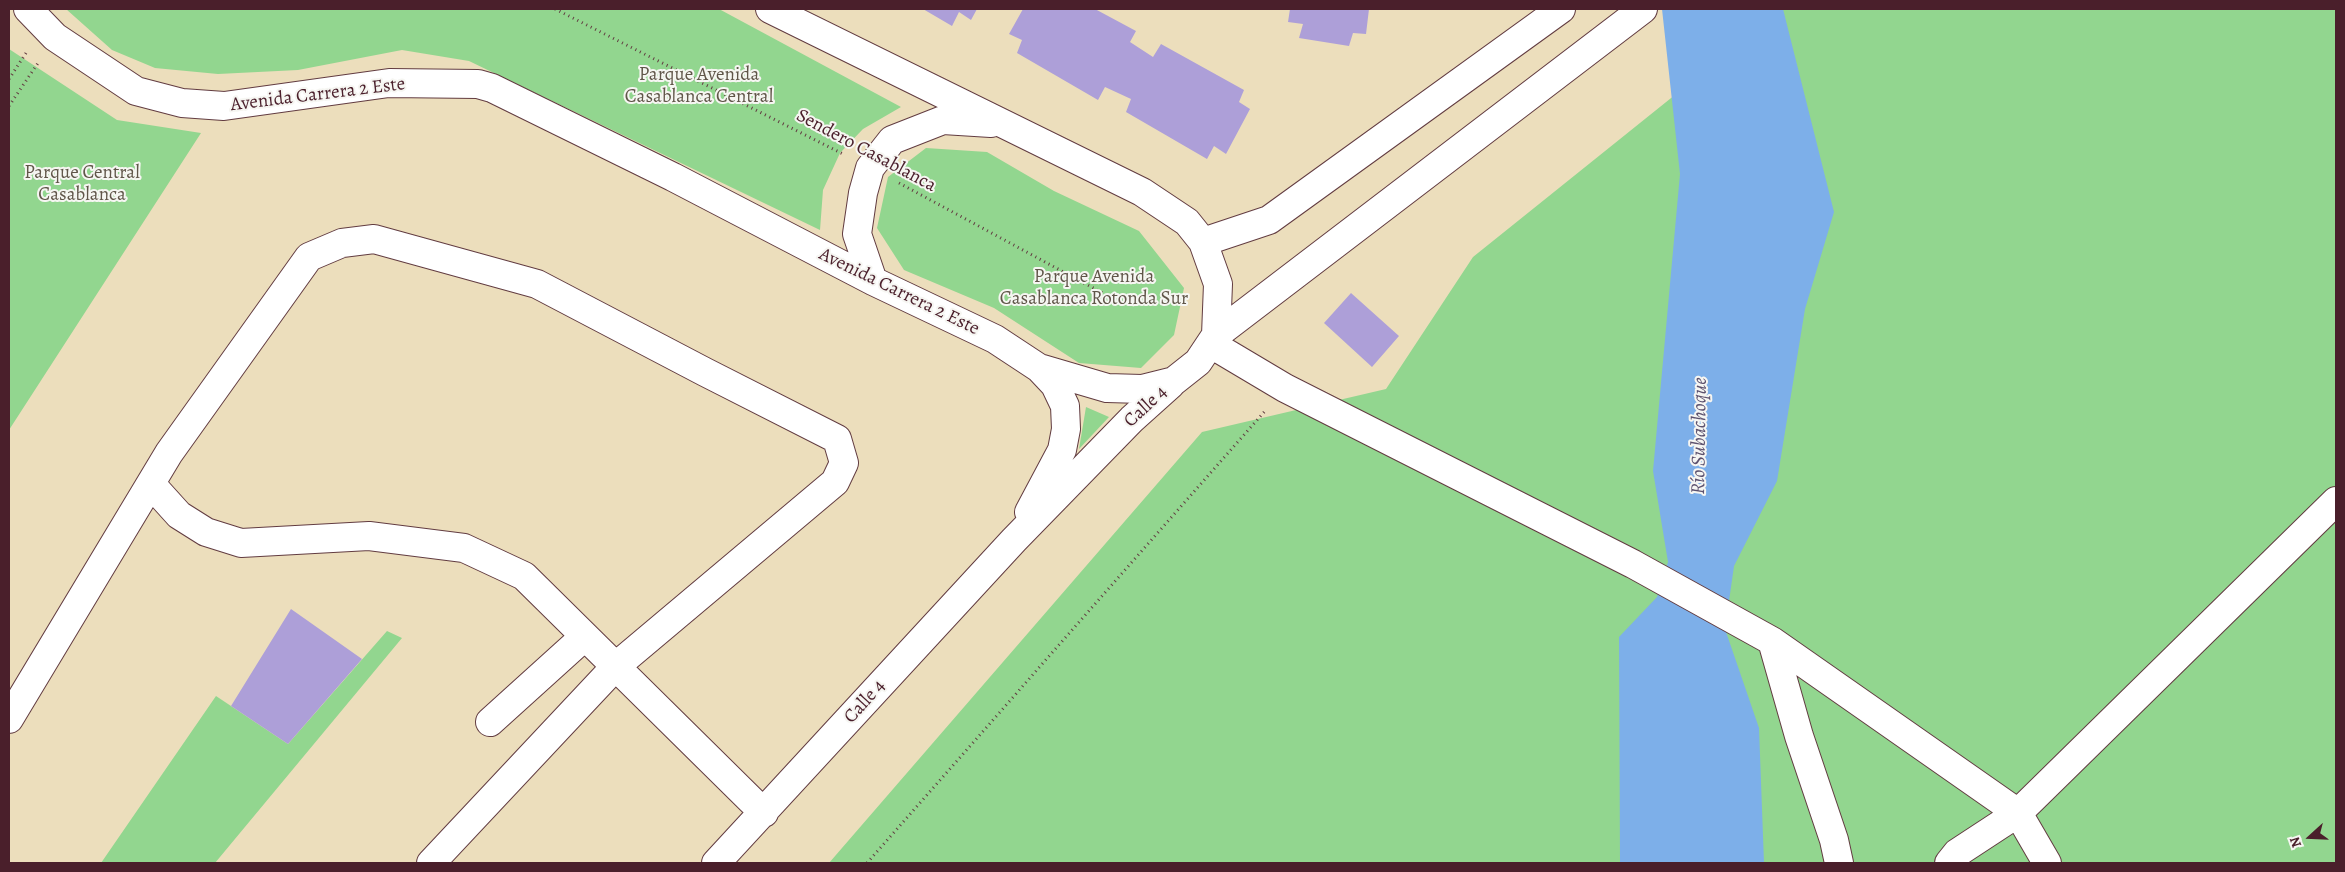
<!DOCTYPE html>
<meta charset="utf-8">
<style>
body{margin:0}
#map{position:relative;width:2345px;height:872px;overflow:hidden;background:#ecdebc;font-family:Alegreya,serif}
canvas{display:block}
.frame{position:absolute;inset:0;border:10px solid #4a1f2b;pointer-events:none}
.north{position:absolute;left:2285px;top:812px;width:50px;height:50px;-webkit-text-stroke:4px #f6f6f2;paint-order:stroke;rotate:250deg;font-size:14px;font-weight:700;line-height:20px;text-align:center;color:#4a1f2b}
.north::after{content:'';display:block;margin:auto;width:18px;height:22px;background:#4a1f2b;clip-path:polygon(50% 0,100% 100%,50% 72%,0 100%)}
</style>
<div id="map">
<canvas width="2345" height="872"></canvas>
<div class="frame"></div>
<div class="north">N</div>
</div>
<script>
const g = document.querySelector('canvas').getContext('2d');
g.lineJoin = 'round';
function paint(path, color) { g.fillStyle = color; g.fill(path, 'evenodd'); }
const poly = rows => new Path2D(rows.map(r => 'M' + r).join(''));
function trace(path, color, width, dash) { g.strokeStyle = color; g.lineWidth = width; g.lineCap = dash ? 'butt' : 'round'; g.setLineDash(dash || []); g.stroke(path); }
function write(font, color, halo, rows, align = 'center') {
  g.font = font + ' Alegreya,serif'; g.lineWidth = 4; g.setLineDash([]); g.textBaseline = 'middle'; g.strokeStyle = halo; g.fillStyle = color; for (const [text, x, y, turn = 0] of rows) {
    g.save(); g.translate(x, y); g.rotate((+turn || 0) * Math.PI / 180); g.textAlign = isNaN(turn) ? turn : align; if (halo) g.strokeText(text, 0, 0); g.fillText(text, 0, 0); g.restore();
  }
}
const green = poly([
 [66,9,719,9,901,107,863,129,840,153,823,190,820,230,469,61,402,50,298,70,218,74,155,68,112,50],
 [1782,9,2336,9,2336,863,829,863,1202,432,1386,389,1473,257],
 [9,49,117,120,201,133,9,430],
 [926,148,987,152,1054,191,1139,231,1184,288,1174,335,1141,368,1079,363,994,308,904,270,877,228,888,177],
 [1086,407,1109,417,1079,449],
 [387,631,402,638,215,863,101,863,216,696,288,744]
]);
const water = poly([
 [1662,9,1783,9,1834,212,1805,309,1777,481,1734,566,1725,629,1759,728,1764,863,1620,863,1619,637,1657,597,1668,562,1653,471,1680,174]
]);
const building = poly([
 [923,9,977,9,971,20,959,12,952,26],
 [1023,9,1095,9,1136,31,1130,42,1153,57,1161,44,1244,90,1239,102,1250,109,1226,154,1214,146,1207,159,1126,112,1131,99,1105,87,1098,100,1017,53,1022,40,1009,34],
 [1290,9,1369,9,1366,34,1353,33,1349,46,1299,38,1303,24,1288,22],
 [1351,293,1399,336,1372,367,1324,323],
 [291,609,362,659,288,744,231,706]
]);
const path = poly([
 [555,9,843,154],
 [9,79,26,53],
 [9,106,38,63],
 [899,183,1108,296],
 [867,863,1265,411]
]);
const minor = poly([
 [28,9,55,37,136,91,182,103,224,106,389,83,478,84,492,88,673,177,873,281,995,339,1039,368,1107,388,1142,389,1174,381,1198,362,1216,335,1218,284,1203,242,1187,222,1142,192,770,9],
 [1203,242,1269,220,1561,9],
 [873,281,857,234,863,193,870,168,892,140,943,120,991,123],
 [1216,335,1643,9],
 [1211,344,1285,388,1633,564,1772,641,2018,813,2336,501],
 [151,484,179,515,206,532,241,543,369,536,464,548,524,576,764,813],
 [1029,512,1062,450,1066,429,1065,406,1055,385,1039,368],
 [1772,641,1799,736,1834,840,1839,863],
 [9,719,169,453,309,257,342,243,374,239,537,284,705,372,837,439,844,463,835,482,615,667,431,863],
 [490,722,584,637],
 [716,863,1014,540,1132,419,1171,384],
 [1949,863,1957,853,2018,813,2047,863]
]);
const parkNames = [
 ["Parque Avenida",699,75],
 ["Casablanca Central",699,97],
 ["Parque Central",82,173],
 ["Casablanca",82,195],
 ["Parque Avenida",1094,277],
 ["Casablanca Rotonda Sur",1094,299]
];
const streetNames = [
 ["Avenida Carrera 2 Este",318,95,-7],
 ["Sendero Casablanca",866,151,28],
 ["Avenida Carrera 2 Este",899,292,26],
 ["Calle 4",1146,407,-43],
 ["Calle 4",865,702,-48]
];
const waterNames = [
 ["Río Subachoque",1700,436,-89]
];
paint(green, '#92d68f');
paint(water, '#7dafe9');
paint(building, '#ad9fd8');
trace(minor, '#623c41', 30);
trace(path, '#623c41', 3, [1, 4]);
trace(minor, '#fff', 28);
write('19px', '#605649', '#f6f6f2', parkNames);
write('19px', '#4a1f2b', '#f6f6f2', streetNames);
write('italic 20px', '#5c516e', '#f6f6f2', waterNames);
</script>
